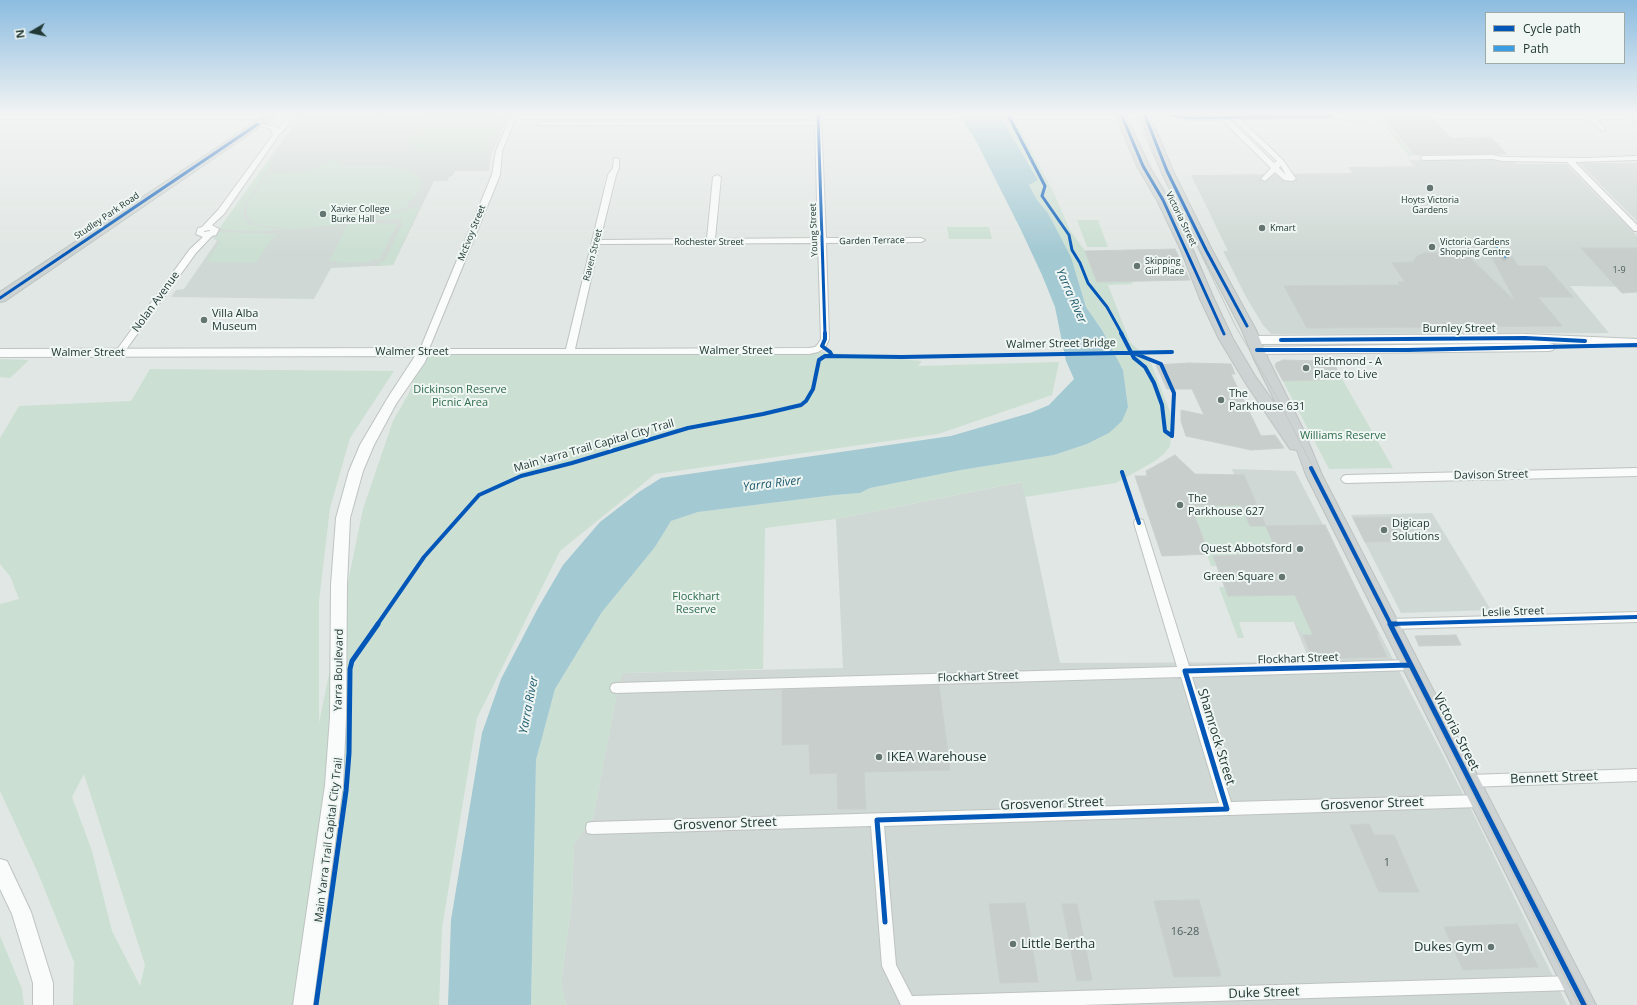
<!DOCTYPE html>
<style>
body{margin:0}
#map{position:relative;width:1637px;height:1005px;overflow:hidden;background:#e1e7e4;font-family:"Open Sans",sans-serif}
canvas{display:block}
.legend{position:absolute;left:1485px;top:12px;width:140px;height:52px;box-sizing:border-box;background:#eff6f3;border:1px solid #9daaa7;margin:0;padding:5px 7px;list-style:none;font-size:12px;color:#213834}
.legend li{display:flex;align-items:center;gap:8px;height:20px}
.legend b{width:20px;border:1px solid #9daaa7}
.north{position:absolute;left:12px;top:12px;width:40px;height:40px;-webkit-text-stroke:3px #eff6f3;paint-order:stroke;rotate:261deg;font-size:11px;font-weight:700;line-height:16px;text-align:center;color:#213834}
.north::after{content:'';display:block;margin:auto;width:14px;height:18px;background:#213834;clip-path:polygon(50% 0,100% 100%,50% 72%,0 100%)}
</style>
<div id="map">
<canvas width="1637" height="1005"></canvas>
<ul class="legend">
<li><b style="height:5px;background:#0057b8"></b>Cycle path</li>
<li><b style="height:5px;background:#3c9ee2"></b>Path</li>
</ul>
<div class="north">N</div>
</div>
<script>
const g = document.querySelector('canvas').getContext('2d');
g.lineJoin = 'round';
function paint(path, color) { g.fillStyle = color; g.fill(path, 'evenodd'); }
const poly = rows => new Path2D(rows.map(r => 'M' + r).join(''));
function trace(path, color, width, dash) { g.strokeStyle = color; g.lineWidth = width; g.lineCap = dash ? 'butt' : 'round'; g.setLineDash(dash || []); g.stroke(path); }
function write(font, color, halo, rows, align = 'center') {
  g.font = font + ' "Open Sans",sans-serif'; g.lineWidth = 4; g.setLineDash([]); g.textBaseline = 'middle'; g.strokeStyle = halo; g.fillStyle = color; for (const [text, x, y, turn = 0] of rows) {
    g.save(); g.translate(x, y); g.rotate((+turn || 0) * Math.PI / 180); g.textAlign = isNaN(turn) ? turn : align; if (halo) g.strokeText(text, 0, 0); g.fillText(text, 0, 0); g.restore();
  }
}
const built = poly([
 [302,113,509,113,491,156,489,171,455,171,452,176,449,177,447,181,434,181,393,265,331,268,314,299,171,297,176,290,184,289,217,241,213,238,215,235],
 [1409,160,1513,160,1517,164,1566,164,1637,236,1637,287,1570,286,1609,333,1271,334,1263,325,1246,297,1223,251,1228,251,1191,175,1352,173,1348,167,1413,166],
 [1579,163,1637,163,1637,221],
 [1232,469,1295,471,1472,811,1567,1005,566,1005,561,984,572,898,574,843,593,818,617,693,622,673,843,668,836,519,1022,482,1060,663,1310,662],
 [1432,513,1491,610,1401,613,1351,515]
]);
const green = poly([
 [374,113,395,113,389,122,368,122],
 [428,113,504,113,494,135,485,148,475,152,416,149,410,142,410,138,417,132],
 [998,113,1011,113,1053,191,1070,230,1085,251,1097,282,1132,282,1133,284,1108,285,1130,342,1150,361,1173,419,1170,446,1164,454,1155,461,1116,483,1025,497,1021,482,836,519,765,528,763,669,622,673,617,693,593,818,574,843,572,898,561,984,566,1005,531,1005,536,760,555,689,602,612,655,547,671,521,698,512,835,495,860,493,870,488,961,470,1054,455,1087,444,1109,433,1128,407,1123,370,1102,330,1086,307,1071,257,1048,213,1037,200,1029,185,1038,180],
 [1376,113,1407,147,1406,148,1414,154,1412,155,1414,156,1409,156,1378,118],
 [336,159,341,166,388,166,406,170,419,177,421,185,415,196,408,203,407,207,392,211,393,213,343,224,292,229,260,225,252,222,248,218,246,212,247,204,267,174,303,173],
 [268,161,271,163,269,166,270,166,244,205,244,218,249,224,280,230,247,231,221,229,221,226],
 [420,206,393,265,377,266,386,258,402,225,401,219,372,220],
 [1077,220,1098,220,1108,247,1087,247],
 [357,223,397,224,379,260,371,260,370,262,337,263,338,261,329,261,348,224],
 [947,227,989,227,992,239,949,239],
 [218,232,272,234,277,236,274,236,256,263,206,262,220,242,213,238],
 [809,351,922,361,918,366,1059,362,1052,395,938,434,655,474,560,551,477,718,442,928,439,1005,73,1005,74,962,38,873,0,791,0,604,19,599,10,576,0,564,0,438,19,406,131,401,150,369,394,371,350,438,330,508,319,601,319,723,363,509,393,421,410,391,423,352],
 [84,774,145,965,140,986,112,931,92,851,72,797],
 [0,359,29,360,10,378,0,377],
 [1342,379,1393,468,1329,469,1283,381],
 [1241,505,1250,526,1266,526,1283,566,1273,554,1213,556,1216,566,1211,566,1207,554,1209,554,1191,506],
 [1219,587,1224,587,1228,596,1290,595,1292,587,1313,635,1303,635,1302,631,1299,631,1295,622,1239,622,1244,638,1238,638],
 [0,936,22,989,24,1005,0,1005]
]);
const water = poly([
 [958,113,998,113,1038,180,1029,185,1037,200,1048,213,1071,257,1086,307,1102,330,1123,370,1128,407,1122,421,1109,433,1087,444,1054,455,961,470,870,488,860,493,835,495,698,512,671,521,655,547,602,612,555,689,536,760,531,1005,448,1005,451,920,482,733,501,679,538,608,563,565,600,522,639,492,661,478,951,436,1030,413,1049,405,1074,379,1066,361,1055,307,1042,275,1021,230,975,139]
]);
const pier = poly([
 [1115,351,1117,354,1063,355,1062,352]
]);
const building = poly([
 [1379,113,1428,113,1451,138,1491,137,1507,154,1415,155,1379,113],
 [1581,248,1637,248,1637,292,1622,293,1581,248],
 [1175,249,1190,280,1097,282,1085,251,1175,249],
 [1424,253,1456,253,1469,257,1516,302,1490,254,1512,256,1518,266,1546,266,1573,297,1538,297,1562,326,1307,328,1284,286,1400,285,1398,282,1405,282,1392,263,1413,262,1417,256,1424,253],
 [1283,360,1319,361,1332,360,1342,379,1283,381,1275,366,1276,363,1283,360],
 [1189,363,1231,364,1235,374,1231,374,1261,436,1275,435,1284,448,1251,450,1186,436,1181,421,1181,410,1204,415,1192,389,1167,389,1156,365,1189,363],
 [1175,455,1195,474,1244,475,1266,526,1250,526,1241,505,1191,506,1209,554,1162,556,1135,476,1147,476,1146,471,1175,455],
 [1401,517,1415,541,1365,542,1353,518,1401,517],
 [1325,525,1378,634,1376,634,1387,657,1313,659,1303,635,1313,635,1295,595,1228,596,1213,556,1278,554,1266,526,1325,525],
 [1456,635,1461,645,1419,646,1415,636,1456,635],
 [939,685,950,770,864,772,866,809,838,809,837,773,810,774,809,744,782,745,782,690,939,685],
 [1369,824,1374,835,1394,835,1419,892,1379,892,1350,825,1369,824],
 [1190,900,1199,900,1221,976,1174,977,1154,901,1190,900],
 [1025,903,1038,982,1000,983,989,904,1025,903],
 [1062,904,1077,904,1092,980,1077,981,1062,904],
 [1517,924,1538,967,1463,970,1444,927,1517,924]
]);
const streetTunnel = poly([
 [1495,244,1507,259]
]);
const street = poly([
 [289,113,295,113,290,123,278,136,224,214,212,225,219,229,216,235,212,236,196,253,122,355,116,355,115,353,116,351,190,249,203,237,196,234,198,228,202,227,218,210,273,135,271,129,256,125,256,123,276,127,278,129,284,122,289,113],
 [210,230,210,231,204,232,204,231,210,230],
 [512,113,518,113,502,151,500,175,429,349,566,349,608,175,613,168,614,158,619,159,619,168,616,175,600,240,707,239,713,177,717,175,721,177,715,239,818,238,815,125,539,125,538,124,541,122,815,121,815,113,821,113,826,238,921,238,925,240,921,242,826,243,829,339,825,348,818,352,809,354,420,354,419,352,492,175,496,151,512,113],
 [818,243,821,339,818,344,815,347,809,348,575,349,599,244,818,243],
 [1157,113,1169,113,1190,116,1218,116,1221,113,1225,116,1232,114,1235,115,1332,114,1360,117,1363,116,1363,113,1369,113,1370,117,1360,121,1332,118,1240,119,1283,160,1296,179,1292,181,1284,180,1275,172,1265,181,1261,179,1271,168,1222,120,1190,120,1173,117,1170,119,1157,120,1149,124,1145,124,1145,122,1154,117,1163,116,1157,113],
 [1229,119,1233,119,1277,161,1274,163,1229,119],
 [1280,166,1281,166,1286,175,1279,168,1280,166],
 [1582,113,1588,113,1605,128,1605,130,1601,130,1582,113],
 [1626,113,1632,113,1637,117,1637,122,1626,113],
 [1493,155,1502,157,1587,158,1637,156,1637,160,1575,162,1637,225,1637,231,1634,231,1567,162,1502,161,1493,159,1423,160,1420,158,1423,156,1493,155],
 [1637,468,1637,476,1346,483,1343,482,1341,479,1343,476,1346,475,1637,468],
 [1139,519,1143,520,1144,523,1189,666,1411,660,1415,661,1417,665,1415,669,1411,670,1192,677,1231,802,1480,795,1484,797,1486,801,1484,805,1480,807,884,826,896,965,912,996,1573,976,1578,978,1580,983,1578,988,1573,990,1082,1005,901,1005,882,966,871,826,592,834,587,833,586,828,587,823,592,822,1219,803,1181,677,616,693,612,692,610,688,612,684,616,683,1177,667,1134,523,1135,520,1139,519],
 [1637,612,1637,622,1390,629,1386,627,1384,624,1386,621,1390,619,1637,612],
 [1637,769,1637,781,1470,787,1466,785,1464,781,1466,777,1470,775,1637,769]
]);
const secondary = poly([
 [1525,334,1637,339,1637,347,1549,343,1553,344,1555,347,1553,350,1549,351,1257,354,1253,353,1251,350,1253,347,1548,343,1253,344,1249,343,1247,340,1249,337,1253,336,1525,334],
 [423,348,427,349,429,352,425,362,396,404,374,445,363,471,350,518,347,585,346,717,343,785,313,1005,293,1005,325,785,330,717,331,585,336,518,349,471,360,445,387,399,415,356,0,357,0,349,423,348],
 [0,859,7,861,31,912,53,983,53,1005,33,1005,33,983,12,914,0,889,0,859]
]);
const primary = poly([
 [269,113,280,113,5,301,0,302,0,292,269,113],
 [1115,113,1125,113,1149,166,1169,200,1192,248,1214,299,1233,339,1255,376,1280,411,1254,359,1242,330,1200,250,1161,171,1139,113,1149,113,1173,171,1212,250,1256,330,1268,359,1302,427,1322,475,1596,1005,1572,1005,1306,475,1297,450,1290,449,1245,382,1219,339,1200,299,1180,248,1157,200,1137,166,1115,113]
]);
const tramFar1 = poly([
 [1135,113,1156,161,1236,327,1278,399,1394,625],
 [1140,144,1152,170,1165,191]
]);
const tram = poly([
 [1393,624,1588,1005],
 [1393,636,1579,1005]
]);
const quiet = poly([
 [1495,244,1507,259]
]);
const cyclewayFar2 = poly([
 [818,113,825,334],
 [1007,113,1045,186,1042,196,1069,235,1072,250,1080,263,1088,283,1107,307,1122,334],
 [1144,113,1167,171,1206,250,1247,326],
 [1160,113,1190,118,1332,116],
 [1121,114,1143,166,1163,200,1224,334],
 [0,298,258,124]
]);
const cyclewayFar1 = poly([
 [825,333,825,339,822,346,830,352,832,356],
 [1121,333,1134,358,1145,367,1154,383,1162,405,1165,431,1172,436,1174,393,1161,364,1136,354],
 [1281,340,1525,338,1585,341],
 [1257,350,1407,350,1637,345],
 [1311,468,1391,625],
 [1122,472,1139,523],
 [1390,624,1637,617],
 [377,625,424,557,479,495,521,476,572,463,688,428,763,414,801,405,806,401,813,389,819,360,825,356,902,357,1172,352]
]);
const cycleway = poly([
 [1390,624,1584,1005],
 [1390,624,1396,624],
 [885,922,877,820,1227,809,1185,671,1411,665],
 [316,1005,346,791,349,753,350,669,352,661,378,624]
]);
const markers = [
 [1430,188,4,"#647572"],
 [323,214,4,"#647572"],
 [1262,228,4,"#647572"],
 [1432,247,4,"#647572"],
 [1137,266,4,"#647572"],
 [204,320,4,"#647572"],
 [1306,368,4,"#647572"],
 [1221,400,4,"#647572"],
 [1180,505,4,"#647572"],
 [1384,530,4,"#647572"],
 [1300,549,4,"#647572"],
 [1282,577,4,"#647572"],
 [879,757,4,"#647572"],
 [1013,944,4,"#647572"],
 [1491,947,4,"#647572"]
];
const farPoinames = [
 ["Hoyts Victoria",1430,200,"center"],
 ["Gardens",1430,210,"center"],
 ["Xavier College",331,209],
 ["Burke Hall",331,219],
 ["Kmart",1270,228],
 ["Victoria Gardens",1440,242],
 ["Shopping Centre",1440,252],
 ["Skipping",1145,261],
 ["Girl Place",1145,271]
];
const farStreetnames = [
 ["Studley Park Road",107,216,-34],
 ["Victoria Street",1181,219,64],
 ["Young Street",814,230,-92],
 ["McEvoy Street",472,233,-68],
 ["Garden Terrace",872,241,-1],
 ["Rochester Street",709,242],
 ["Raven Street",593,255,-76]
];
const numberNames = [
 ["1-9",1619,270]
];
const streetNames = [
 ["Nolan Avenue",156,302,-54],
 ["Burnley Street",1459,329],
 ["Walmer Street Bridge",1061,344,-1],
 ["Walmer Street",736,351],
 ["Walmer Street",412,352],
 ["Walmer Street",88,353],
 ["Main Yarra Trail Capital City Trail",594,446,-16],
 ["Davison Street",1491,475,-1],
 ["Leslie Street",1513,612,-2],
 ["Flockhart Street",1298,659,-2],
 ["Yarra Boulevard",339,670,-89],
 ["Flockhart Street",978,677,-2],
 ["Main Yarra Trail Capital City Trail",329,840,-83]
];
const poiNames = [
 ["Villa Alba",212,314],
 ["Museum",212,327],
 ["Richmond - A",1314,362],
 ["Place to Live",1314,375],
 ["The",1229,394],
 ["Parkhouse 631",1229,407],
 ["The",1188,499],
 ["Parkhouse 627",1188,512],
 ["Digicap",1392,524],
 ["Solutions",1392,537],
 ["Quest Abbotsford",1292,549,"right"],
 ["Green Square",1274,577,"right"]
];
const parkNames = [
 ["Dickinson Reserve",460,390],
 ["Picnic Area",460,403],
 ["Williams Reserve",1343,436],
 ["Flockhart",696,597],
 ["Reserve",696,610]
];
const nearNumbernames = [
 ["1",1387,863],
 ["16-28",1185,932]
];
const waterNames = [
 ["Yarra River",1071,296,66],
 ["Yarra River",772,484,-7],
 ["Yarra River",529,705,-79]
];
const nearStreetnames = [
 ["Victoria Street",1456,732,63],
 ["Shamrock Street",1216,737,73],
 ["Bennett Street",1554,778,-2],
 ["Grosvenor Street",1052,804,-2],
 ["Grosvenor Street",1372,804,-2],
 ["Grosvenor Street",725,824,-2],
 ["Duke Street",1264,993,-2]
];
const nearPoinames = [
 ["IKEA Warehouse",887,757],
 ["Little Bertha",1021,944],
 ["Dukes Gym",1483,947,"right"]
];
paint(built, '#cfd8d4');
paint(green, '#cbdfd2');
paint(water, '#a3c9d3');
paint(pier, '#e1e7e4');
paint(building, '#c8cecc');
trace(building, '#cad0cd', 1);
trace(streetTunnel, '#bbc4c1', 8, [8, 3.5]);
trace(street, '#bec3c1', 2);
trace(secondary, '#bec4c2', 2);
trace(primary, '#bcc3c1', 2);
paint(street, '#fafbfb');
paint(secondary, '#fafbfb');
paint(primary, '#cdd3d2');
trace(tramFar1, '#c5c9c8', 1);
trace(tram, '#c5c9c8', 1.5);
trace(quiet, '#3c9ee2', 2, [4.5, 2]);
trace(cyclewayFar2, '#0057b8', 3);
trace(cyclewayFar1, '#0057b8', 4);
trace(cycleway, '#0057b8', 5);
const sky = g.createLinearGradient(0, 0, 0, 253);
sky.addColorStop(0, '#8cbce0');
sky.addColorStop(0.45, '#f2f4f3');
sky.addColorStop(1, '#f2f4f300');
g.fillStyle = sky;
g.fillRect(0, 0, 1637, 253);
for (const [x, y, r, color] of markers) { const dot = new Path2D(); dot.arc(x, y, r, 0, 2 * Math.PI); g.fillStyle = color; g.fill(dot); trace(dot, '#eff6f3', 1.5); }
write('9px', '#213834', '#eff6f3', farPoinames, 'left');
write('9px', '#213834', '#eff6f3', farStreetnames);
write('9px', '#4c5e5b', null, numberNames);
write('11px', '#213834', '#eff6f3', streetNames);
write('11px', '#213834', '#eff6f3', poiNames, 'left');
write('11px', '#2e6c4b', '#eff6f3', parkNames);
write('11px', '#4c5e5b', null, nearNumbernames);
write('italic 12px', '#205c6f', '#eff6f3', waterNames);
write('13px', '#213834', '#eff6f3', nearStreetnames);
write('13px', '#213834', '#eff6f3', nearPoinames, 'left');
</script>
